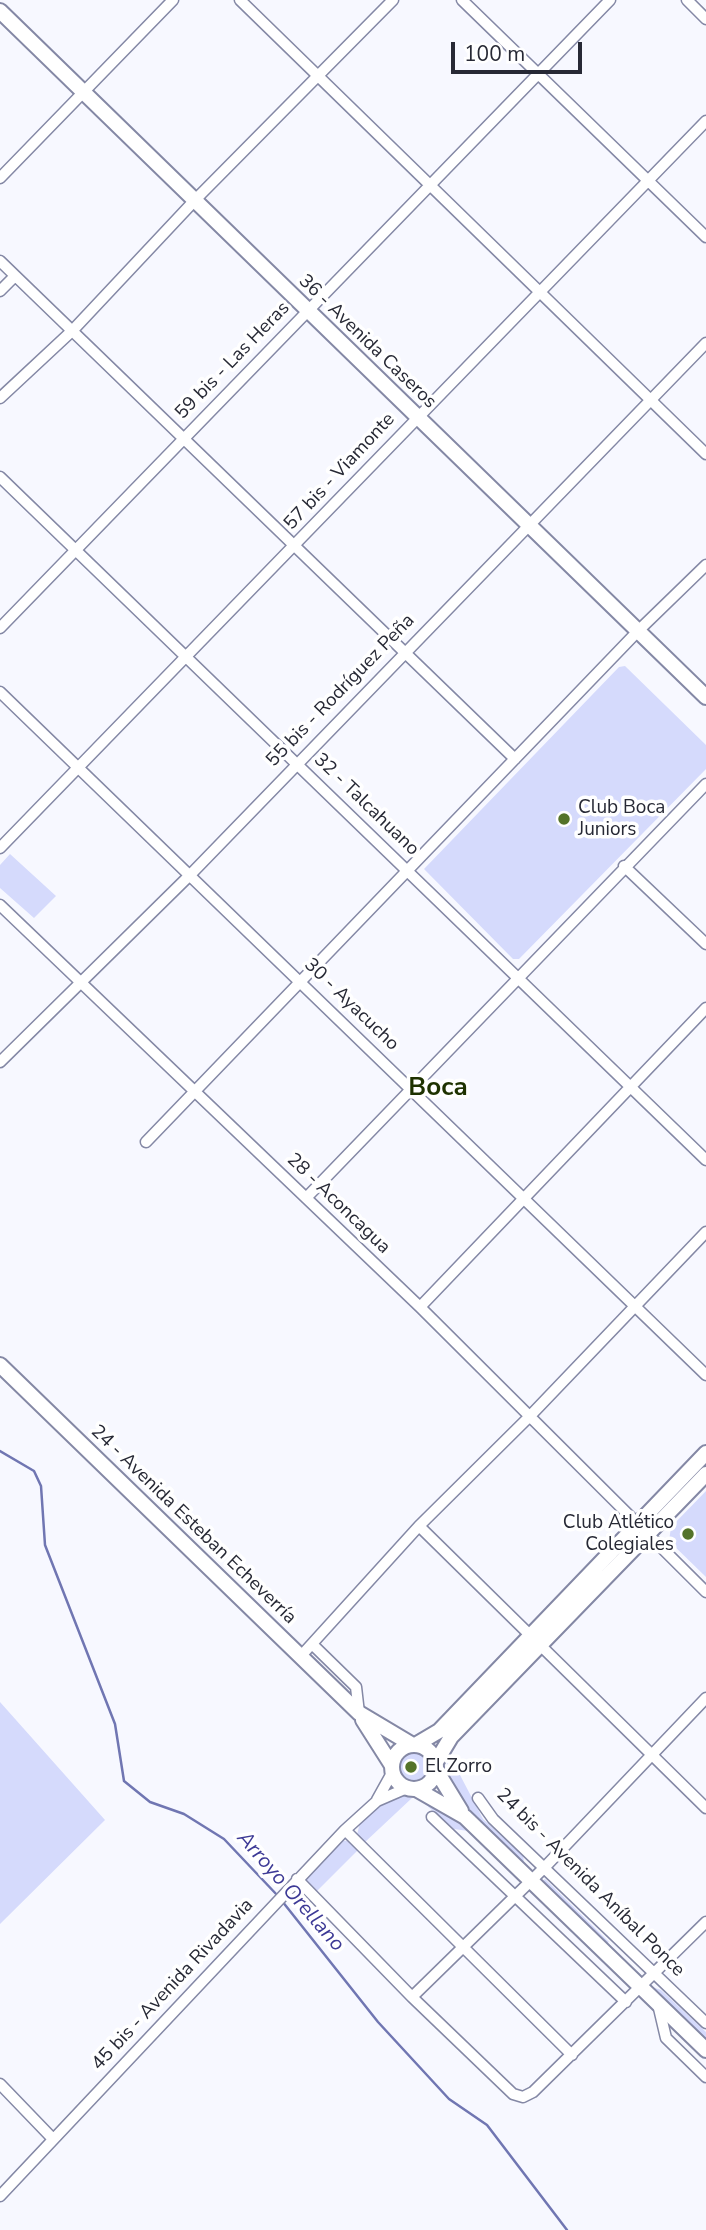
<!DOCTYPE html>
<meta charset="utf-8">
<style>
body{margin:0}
#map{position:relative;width:706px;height:2230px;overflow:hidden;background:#f7f8ff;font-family:"Nunito Sans",sans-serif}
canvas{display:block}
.scale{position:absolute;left:451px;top:42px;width:131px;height:32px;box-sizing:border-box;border:4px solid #272935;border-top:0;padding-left:9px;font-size:21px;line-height:24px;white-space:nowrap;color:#272935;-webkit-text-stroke:5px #fff;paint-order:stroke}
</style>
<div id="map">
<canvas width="706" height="2230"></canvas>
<div class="scale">100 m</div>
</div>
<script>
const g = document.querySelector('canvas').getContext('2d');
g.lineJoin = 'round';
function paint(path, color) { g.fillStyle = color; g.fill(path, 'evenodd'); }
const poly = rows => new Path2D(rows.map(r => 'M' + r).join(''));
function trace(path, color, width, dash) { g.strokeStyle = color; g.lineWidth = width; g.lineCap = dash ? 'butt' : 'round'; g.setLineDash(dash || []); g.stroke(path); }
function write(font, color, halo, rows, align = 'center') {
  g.font = font + ' "Nunito Sans",sans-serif'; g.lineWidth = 7; g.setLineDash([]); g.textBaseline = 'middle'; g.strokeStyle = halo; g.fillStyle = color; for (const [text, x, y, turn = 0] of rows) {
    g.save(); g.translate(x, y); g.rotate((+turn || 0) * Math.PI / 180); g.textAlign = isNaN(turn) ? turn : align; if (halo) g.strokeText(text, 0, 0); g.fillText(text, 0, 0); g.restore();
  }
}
const green = poly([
 [625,666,706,745,706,769,519,959,513,959,424,869,619,667],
 [10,854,56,896,34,918,0,888,0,865],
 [706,1491,706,1577,669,1541,671,1527],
 [0,1702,105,1820,0,1924],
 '395 1767a18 18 0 1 1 36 0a18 18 0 1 1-36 0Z',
 [449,1754,483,1819,523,1856,524,1861,517,1859,466,1812,446,1773],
 [403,1794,412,1798,364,1843,357,1835,360,1822,383,1803],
 [418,1798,427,1800,467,1827,468,1831,454,1829],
 [340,1840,347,1841,358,1850,314,1894,302,1881],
 [545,1879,609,1942,604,1945,540,1883],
 [652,1987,661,1990,706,2032,706,2044,655,1994]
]);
const stream = poly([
 [0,1451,34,1471,41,1486,45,1545,115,1724,124,1781,150,1802,184,1814,224,1839,278,1896],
 [282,1901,378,2022,449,2099,487,2125,567,2230]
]);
const minor = poly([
 [240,0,706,454],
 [462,0,706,237],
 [687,0,706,19],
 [0,178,173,0],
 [0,261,515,759],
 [0,291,15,276],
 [0,398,73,330,196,199,393,0],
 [0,477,706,1160],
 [0,628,610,0],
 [0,692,706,1375],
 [0,848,706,121],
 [624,866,706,944],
 [0,905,420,1307,706,1592],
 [0,1062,191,874,706,343],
 [146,1142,638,631,706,565],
 [306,1198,706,784],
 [420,1307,706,1008],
 [419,1526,706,1808],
 [313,1645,356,1687,359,1713],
 [300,1657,419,1526,530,1416,706,1232],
 [478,1798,493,1819,706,2023],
 [377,1800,392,1773],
 [432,1817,626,2002],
 [345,1830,572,2055],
 [297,1879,412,1997,513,2094,523,2097,533,2092,706,1922],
 [412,1997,544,1868,706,1698],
 [658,2004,666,2038,706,2077],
 [0,2084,53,2139],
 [0,2196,345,1830,377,1801,407,1788]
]);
const secondary = poly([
 [0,11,706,697],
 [0,1365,359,1713,411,1744],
 [363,1720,391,1764],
 [417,1744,439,1731,706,1453],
 '392 1767a22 22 0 1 1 44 0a22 22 0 1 1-44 0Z',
 [436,1762,451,1737,706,1474],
 [436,1770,461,1811],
 [416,1789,465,1817,706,2050]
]);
const markers = [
 [564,819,7,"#547329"],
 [688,1534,7,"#547329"],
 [411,1767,7,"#547329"]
];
const streetNames = [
 ["36 - Avenida Caseros",367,342,44],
 ["59 bis - Las Heras",233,361,-46],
 ["57 bis - Viamonte",340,472,-47],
 ["55 bis - Rodríguez Peña",341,691,-46],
 ["32 - Talcahuano",366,805,44],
 ["30 - Ayacucho",351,1005,44],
 ["28 - Aconcagua",338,1204,44],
 ["24 - Avenida Esteban Echeverría",193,1525,44],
 ["24 bis - Avenida Aníbal Ponce",590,1883,45],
 ["45 bis - Avenida Rivadavia",173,1985,-47]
];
const poiNames = [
 ["Club Boca",578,808],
 ["Juniors",578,830],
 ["Club Atlético",674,1523,"right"],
 ["Colegiales",674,1545,"right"],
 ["El Zorro",425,1767]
];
const waterNames = [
 ["Arroyo Orellano",290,1892,49]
];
const districtNames = [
 ["Boca",438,1089]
];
paint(green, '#d5dafc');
trace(stream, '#7076b2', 2.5);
trace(minor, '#8488a5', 13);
trace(secondary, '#8488a5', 18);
trace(minor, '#fff', 10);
trace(secondary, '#fff', 14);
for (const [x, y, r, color] of markers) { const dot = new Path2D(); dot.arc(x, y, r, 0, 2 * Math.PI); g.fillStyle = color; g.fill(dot); trace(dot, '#fff', 2.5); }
write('19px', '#272935', '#fff', streetNames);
write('19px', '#272935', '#fff', poiNames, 'left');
write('italic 21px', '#3d3a96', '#fff', waterNames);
write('bold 26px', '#1e3200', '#fff', districtNames);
</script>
